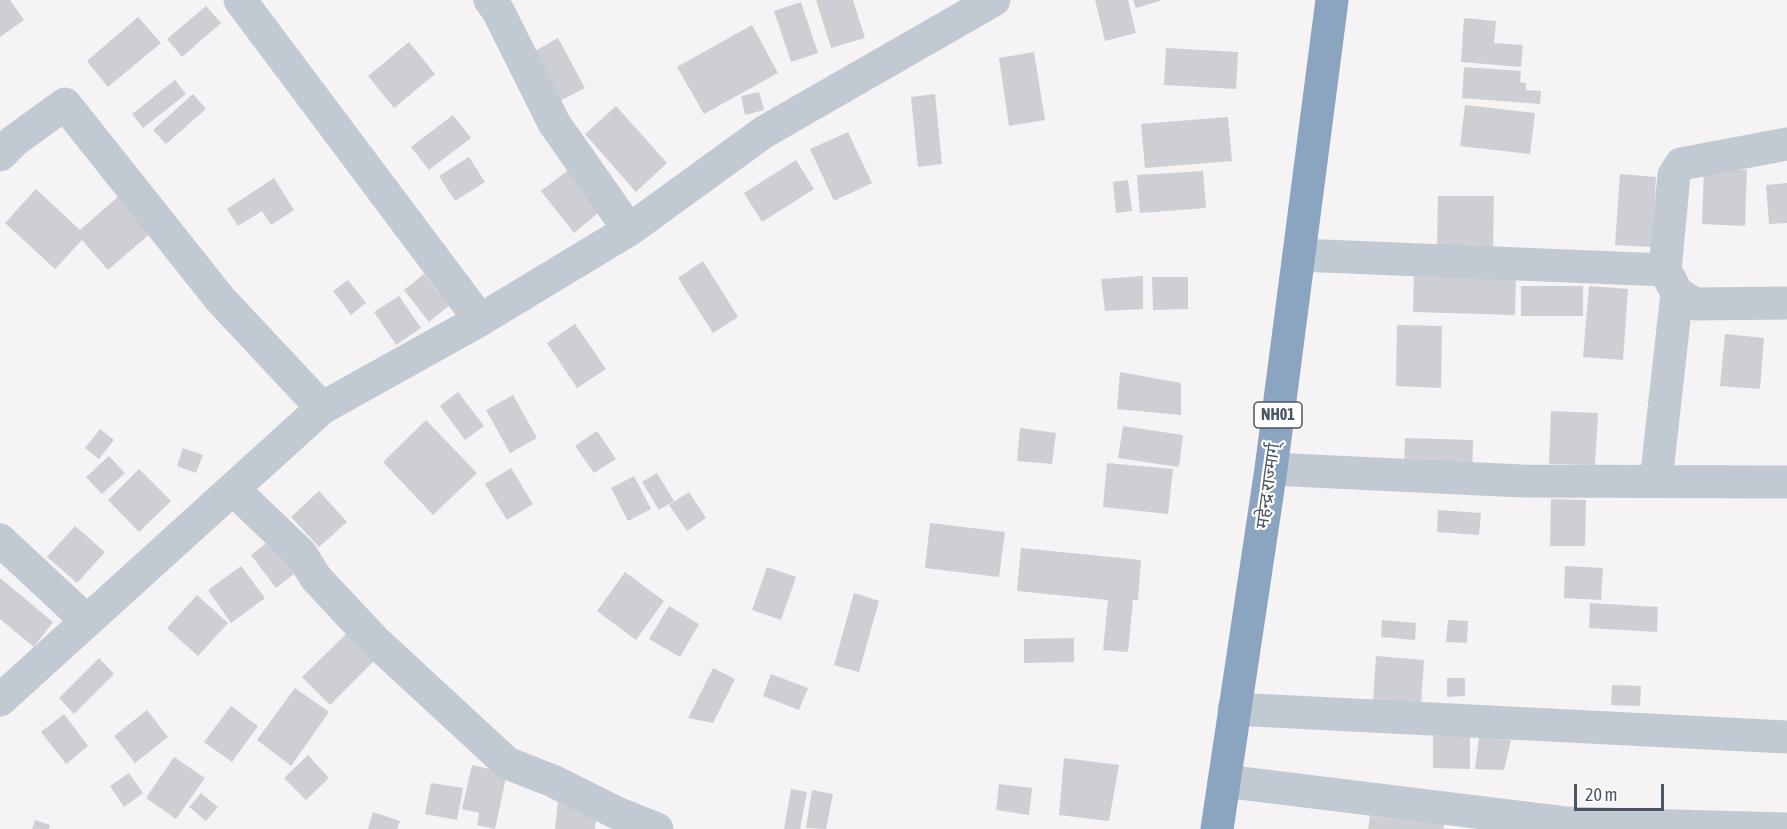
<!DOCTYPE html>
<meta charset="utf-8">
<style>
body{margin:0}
#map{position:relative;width:1787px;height:829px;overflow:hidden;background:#f5f3f3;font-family:"Asap Condensed",sans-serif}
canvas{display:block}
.scale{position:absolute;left:1574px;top:784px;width:90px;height:27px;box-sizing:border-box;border:3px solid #4a5661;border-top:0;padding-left:8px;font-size:18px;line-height:21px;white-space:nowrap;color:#4a5661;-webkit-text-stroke:4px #fff;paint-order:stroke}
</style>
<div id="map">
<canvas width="1787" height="829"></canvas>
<div class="scale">20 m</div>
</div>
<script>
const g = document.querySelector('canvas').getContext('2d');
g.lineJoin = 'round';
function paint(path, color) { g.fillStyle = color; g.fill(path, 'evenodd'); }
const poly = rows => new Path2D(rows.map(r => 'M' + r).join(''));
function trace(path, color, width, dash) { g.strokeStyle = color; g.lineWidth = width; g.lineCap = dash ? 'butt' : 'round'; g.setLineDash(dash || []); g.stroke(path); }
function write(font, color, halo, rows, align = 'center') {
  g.font = font + ' "Asap Condensed","Noto Sans Devanagari",sans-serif'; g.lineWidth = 4.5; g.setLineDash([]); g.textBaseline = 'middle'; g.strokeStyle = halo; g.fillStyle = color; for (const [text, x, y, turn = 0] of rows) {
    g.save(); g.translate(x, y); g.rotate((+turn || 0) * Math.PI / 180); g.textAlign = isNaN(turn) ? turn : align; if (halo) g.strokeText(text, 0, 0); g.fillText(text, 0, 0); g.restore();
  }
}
const building = poly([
 [0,0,10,0,24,20,0,37],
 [816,0,853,0,865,38,831,48],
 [1095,0,1128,0,1136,33,1105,41],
 [1133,0,1160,0,1160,1,1136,8],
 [801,2,818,53,791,62,774,11],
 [206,6,221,23,182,57,167,39],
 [138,17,161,43,108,87,87,61],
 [1464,18,1496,21,1494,43,1523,45,1521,67,1461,62],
 [752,25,778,73,704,114,677,67],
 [558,38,585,88,552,105,526,56],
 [409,42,435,74,394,108,368,76],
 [1166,48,1238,52,1236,89,1164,85],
 [1034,52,1045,120,1009,126,999,58],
 [1464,67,1521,71,1520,82,1526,83,1526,90,1541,91,1540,104,1462,98],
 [175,80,186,94,143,128,132,114],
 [759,92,764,110,745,115,741,96],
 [193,94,206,109,166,144,153,130],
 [935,94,942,164,918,167,911,97],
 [1465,105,1535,113,1530,154,1460,146],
 [616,106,667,163,636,192,585,134],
 [453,115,471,138,429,170,411,147],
 [1228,117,1232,161,1145,168,1141,124],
 [848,132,872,183,834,201,810,149],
 [469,157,485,182,455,201,439,176],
 [796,160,814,189,762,222,744,193],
 [572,167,604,208,574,233,541,191],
 [1704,169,1747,170,1745,226,1702,224],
 [1203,171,1206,208,1140,213,1137,175],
 [1620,174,1656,177,1652,247,1615,245],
 [274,178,294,210,271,225,262,211,238,226,227,209],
 [1128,180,1132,211,1116,213,1113,182],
 [1787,183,1787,223,1769,224,1766,185],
 [36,189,80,230,120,195,152,232,108,270,82,240,55,269,5,223],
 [1438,196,1494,196,1493,248,1437,248],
 [703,261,738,317,713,333,678,278],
 [1414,267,1516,269,1515,315,1413,312],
 [424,274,449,306,429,322,404,290],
 [1143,276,1143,309,1105,311,1101,279],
 [1152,277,1188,277,1188,309,1153,310],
 [348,280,366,303,351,315,333,291],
 [1521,286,1583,286,1583,316,1521,316],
 [1589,286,1628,289,1623,360,1583,357],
 [399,296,421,328,396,345,374,312],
 [575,324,606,369,577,388,547,343],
 [1397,325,1442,326,1441,388,1396,386],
 [1725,334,1764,338,1760,389,1720,386],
 [1120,372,1181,383,1181,415,1117,409],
 [458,392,484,426,465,440,440,406],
 [513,395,537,438,510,453,486,410],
 [1551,411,1598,413,1595,465,1549,464],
 [426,420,477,473,433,515,383,462],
 [1123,426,1183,435,1179,467,1118,458],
 [1020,428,1056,433,1052,464,1017,461],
 [100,429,114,440,99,459,85,448],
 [597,431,616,459,594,473,575,446],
 [1405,438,1473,440,1472,476,1404,474],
 [183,448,203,455,196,473,177,466],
 [109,456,125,473,102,494,86,477],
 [1107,463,1173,469,1168,514,1103,507],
 [511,468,533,504,507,520,485,484],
 [139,469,171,501,139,532,108,500],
 [657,473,674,501,659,510,642,482],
 [634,476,651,509,628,521,611,488],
 [319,491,347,522,319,547,291,517],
 [689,492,706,518,687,531,669,505],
 [1551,499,1586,500,1585,546,1550,546],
 [1438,510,1481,513,1479,535,1437,532],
 [930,523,1005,532,999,577,925,568],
 [75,526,105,552,77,583,47,557],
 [277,535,302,568,276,588,251,555],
 [1021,548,1141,560,1138,600,1133,600,1128,652,1103,650,1108,600,1017,591],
 [241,566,265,598,231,623,208,590],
 [1565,566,1603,568,1601,600,1564,598],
 [767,567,796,577,781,620,752,610],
 [625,572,664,601,636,640,597,611],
 [0,578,53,622,34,647,0,619],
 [854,593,879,601,859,672,834,665],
 [197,595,228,623,198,656,167,628],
 [1590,603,1658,607,1657,632,1589,628],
 [669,606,699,624,680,657,649,639],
 [1382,620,1416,623,1415,640,1381,637],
 [1448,620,1468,621,1467,643,1446,642],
 [348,632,375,660,330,705,302,677],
 [1074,638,1074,662,1024,663,1024,639],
 [1376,656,1424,660,1421,704,1373,701],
 [99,658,114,674,74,714,59,698],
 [713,668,735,679,713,723,688,718],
 [771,674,808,688,799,710,763,696],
 [1447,678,1465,678,1465,696,1447,697],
 [1612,685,1641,686,1640,706,1611,705],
 [295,688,329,712,291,766,257,740],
 [231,706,258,726,232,762,204,742],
 [147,710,168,737,135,763,114,736],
 [64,714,88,746,66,764,41,732],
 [1433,736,1470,736,1470,769,1433,768],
 [1479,737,1511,740,1504,770,1475,769],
 [308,755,329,778,306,800,284,778],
 [174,757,205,778,176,819,146,798],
 [1064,758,1119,765,1109,821,1059,815],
 [472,765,507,773,495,829,477,825,479,813,462,809],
 [129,773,143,793,124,807,110,786],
 [431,783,463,788,457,820,425,814],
 [999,784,1032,788,1029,815,996,810],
 [791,789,807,792,800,829,784,829],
 [812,790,833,794,826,829,806,828],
 [201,793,218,807,206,821,189,807],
 [558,802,598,807,595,829,555,829],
 [373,812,400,821,397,829,368,829],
 [1370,816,1444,824,1444,829,1368,829],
 [35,820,50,825,49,829,32,829]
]);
const minor = poly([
 [240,0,480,320],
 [490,0,498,11,554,123,629,230],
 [1787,144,1681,164,1674,175,1665,270,1677,293,1695,304,1787,303],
 [0,155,14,141,65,104,220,299,322,408],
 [1299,255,1665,270],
 [1271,469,1522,481,1787,482],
 [1656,481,1677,293],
 [234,490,301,554,316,578,374,640,507,763,553,781,617,813,657,829],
 [0,540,87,621],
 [0,700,322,408,480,320,629,230,764,132,994,0],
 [1234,709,1786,737],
 [1224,781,1565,823,1787,829]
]);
const highway = poly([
 [1217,829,1271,469,1332,0]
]);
const shields = [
 [1278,415,48]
];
const shieldNames = [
 ["NH01",1278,415]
];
const streetNames = [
 ["महेन्द्र राज्मार्ग्",1268,486,-82]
];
paint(building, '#cdcfd5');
trace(minor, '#c1cad2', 33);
trace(highway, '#8ba5c1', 33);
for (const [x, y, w] of shields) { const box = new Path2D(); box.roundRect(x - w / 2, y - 13, w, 26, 4.5); g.fillStyle = '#fff'; g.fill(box); trace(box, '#4a5661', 1.5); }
write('bold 16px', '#4a5661', null, shieldNames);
write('18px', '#4a5661', '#fff', streetNames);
</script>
